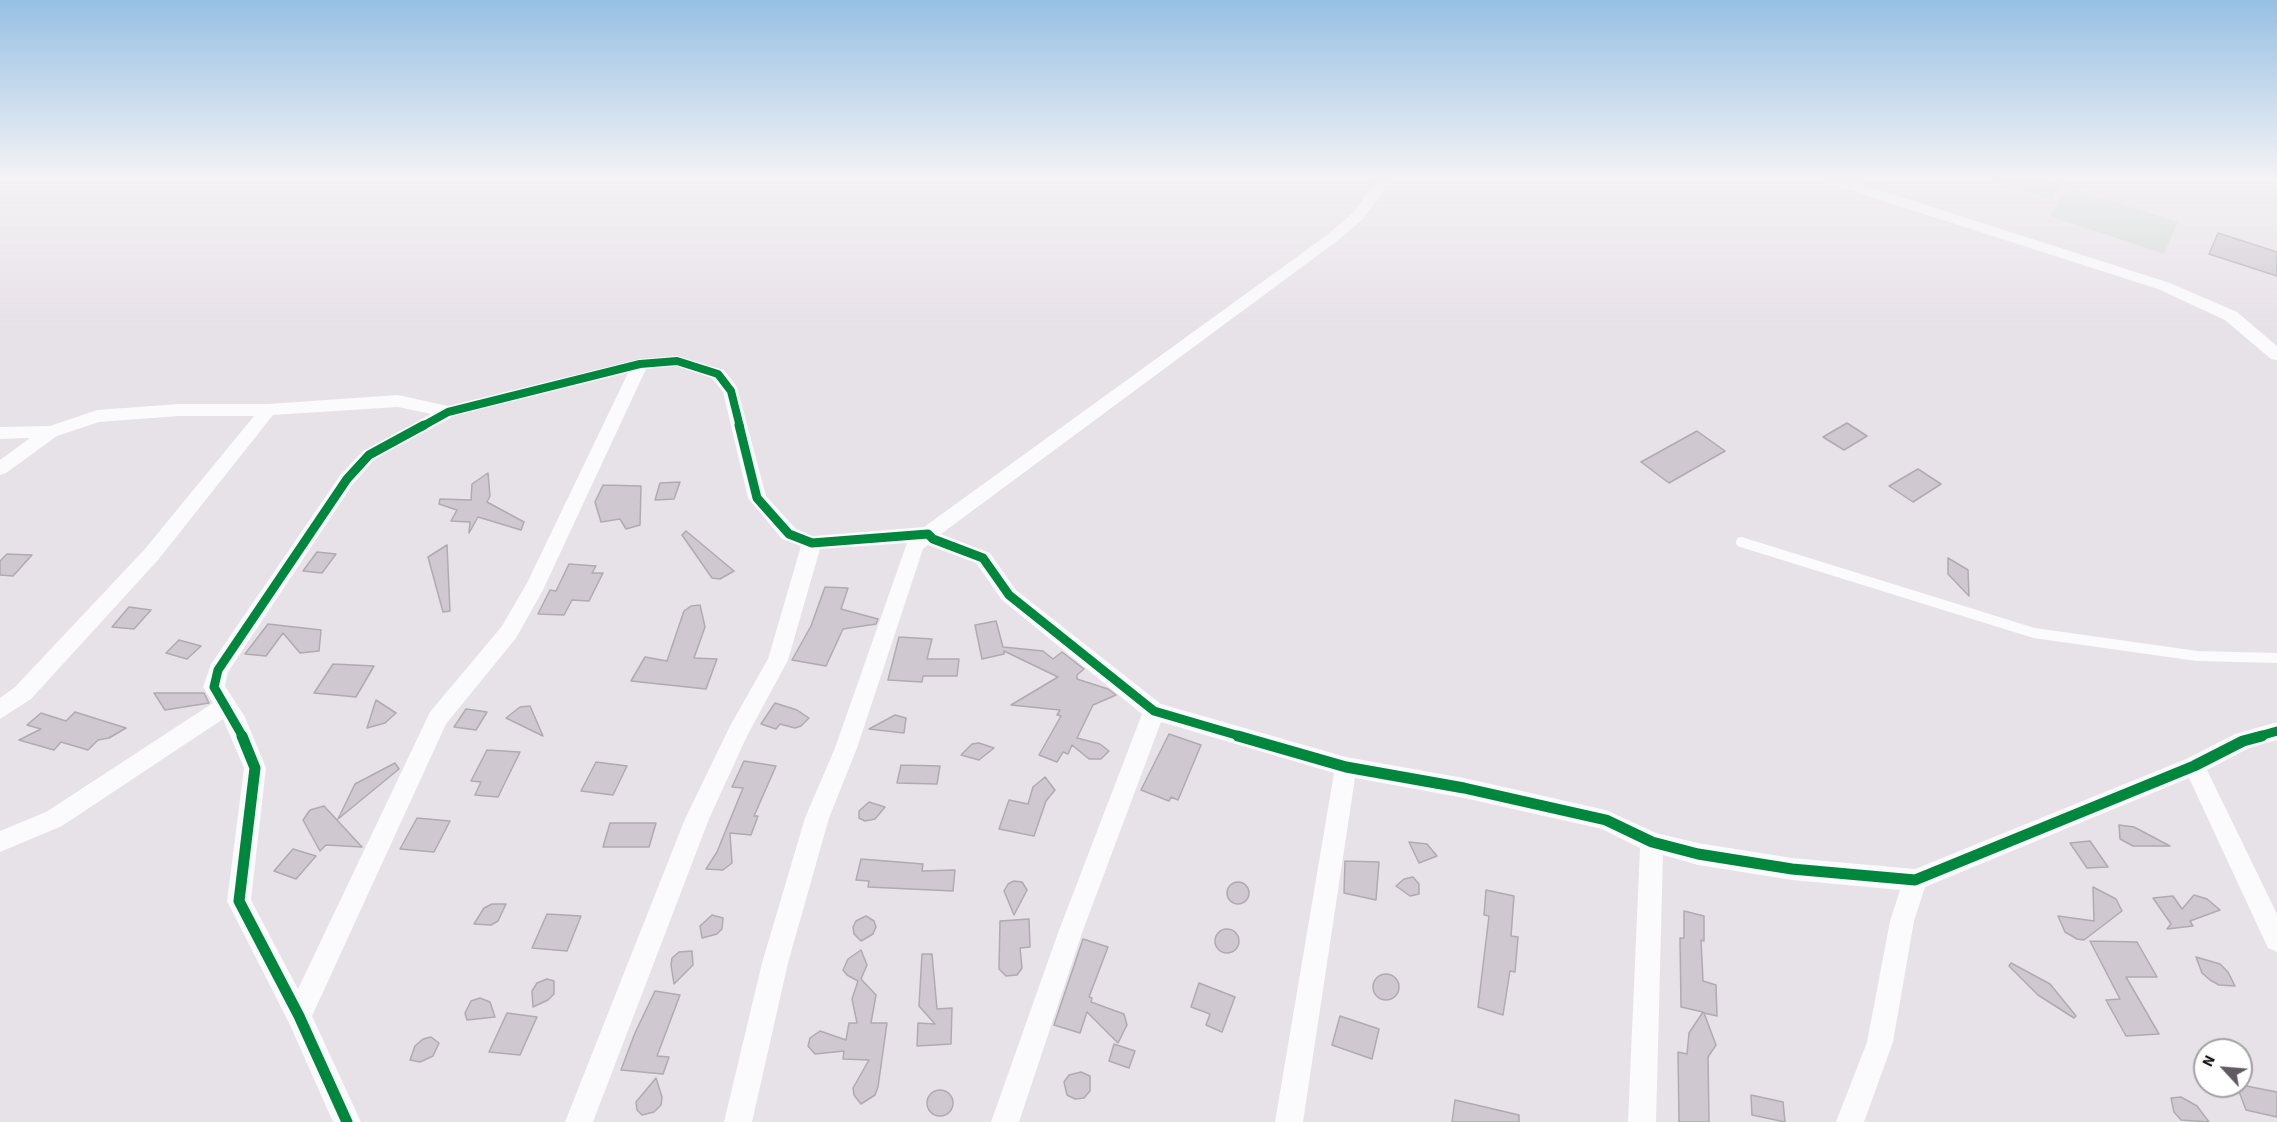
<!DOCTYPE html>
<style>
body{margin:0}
#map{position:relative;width:2277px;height:1122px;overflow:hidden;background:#e7e1e8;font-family:"Source Sans 3",sans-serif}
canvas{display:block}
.north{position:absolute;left:2193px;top:1038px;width:60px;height:60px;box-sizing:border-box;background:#fff;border:2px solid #a2a1a3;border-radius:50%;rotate:296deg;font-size:16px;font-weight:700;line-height:24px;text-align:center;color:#171318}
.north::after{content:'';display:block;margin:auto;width:21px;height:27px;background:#605b61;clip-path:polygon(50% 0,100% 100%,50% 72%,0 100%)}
</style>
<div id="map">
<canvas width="2277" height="1122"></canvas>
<div class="north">N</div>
</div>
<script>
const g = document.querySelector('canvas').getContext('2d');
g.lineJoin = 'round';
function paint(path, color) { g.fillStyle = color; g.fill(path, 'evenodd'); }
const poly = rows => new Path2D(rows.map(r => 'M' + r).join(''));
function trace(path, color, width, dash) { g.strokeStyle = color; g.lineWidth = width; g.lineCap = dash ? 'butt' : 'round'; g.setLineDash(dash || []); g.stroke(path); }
const green = poly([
 [1993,176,2031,176,2061,185,2052,200,1991,180],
 [2067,187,2178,222,2164,254,2050,216]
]);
const building = poly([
 [2218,233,2277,252,2277,276,2209,254,2218,233],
 [1847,423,1867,436,1844,450,1823,437,1847,423],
 [1697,431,1725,451,1669,483,1641,462,1697,431],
 [1918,469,1941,484,1913,502,1889,486,1918,469],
 [488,473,490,496,487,502,524,522,521,530,478,517,469,533,470,522,451,521,457,510,439,504,440,499,471,500,472,484,488,473],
 [680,482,674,499,655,500,660,483,680,482],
 [603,485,641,486,640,525,626,529,620,519,601,522,595,502,603,485],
 [686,531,734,571,720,579,712,578,682,535,686,531],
 [447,545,450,611,443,612,428,557,447,545],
 [317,552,336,554,322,573,303,571,317,552],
 [7,554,32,555,13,576,0,575,0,561,7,554],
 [1948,558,1968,570,1969,596,1948,574,1948,558],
 [569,564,596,566,592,573,603,573,589,601,572,600,564,615,538,614,550,590,556,591,569,564],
 [825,587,848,588,841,609,878,619,876,624,843,629,826,666,792,660,811,626,825,587],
 [700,605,705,627,694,658,717,659,706,689,631,681,645,657,667,661,684,611,691,606,700,605],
 [129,607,151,610,134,629,112,627,129,607],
 [996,621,1003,647,1043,651,1053,659,1062,652,1084,669,1077,675,1077,679,1108,689,1116,695,1093,705,1077,738,1100,744,1109,751,1101,759,1089,759,1072,745,1068,754,1063,752,1057,762,1039,755,1061,716,1057,715,1060,710,1011,705,1058,677,1004,651,1004,654,982,659,975,625,996,621],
 [268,624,321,630,319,651,300,653,283,633,266,656,245,654,268,624],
 [899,637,932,639,927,659,959,659,957,676,923,676,922,682,888,680,899,637],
 [179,640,201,646,187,659,166,653,179,640],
 [333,664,374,666,356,697,314,693,333,664],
 [154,693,204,693,209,703,165,710,154,693],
 [376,700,396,713,385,723,367,728,376,700],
 [775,703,797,710,809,718,801,726,795,728,780,724,776,729,761,724,775,703],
 [530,706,543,736,506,718,520,707,530,706],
 [466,709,487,712,476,730,454,727,466,709],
 [75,712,126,728,109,738,98,740,88,750,61,742,54,750,19,740,41,729,27,725,41,713,66,721,75,712],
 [895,715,906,718,904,733,869,729,895,715],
 [1169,734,1201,745,1178,800,1171,797,1169,801,1141,790,1169,734],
 [979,743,994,748,979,760,961,755,972,744,979,743],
 [487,750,520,752,498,797,475,795,481,782,471,781,487,750],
 [744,761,776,766,754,816,758,816,751,835,730,833,732,863,723,870,706,869,717,852,743,788,732,787,744,761],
 [596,762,627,766,613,795,581,791,596,762],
 [395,763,399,769,338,819,355,784,395,763],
 [901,765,940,766,937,784,897,783,901,765],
 [1045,777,1055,790,1046,801,1034,836,999,829,1009,800,1028,804,1033,787,1045,777],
 [869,802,885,807,875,819,865,821,859,818,859,811,869,802],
 [324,806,362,847,326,845,320,851,303,820,310,810,324,806],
 [417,818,450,821,434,852,400,849,417,818],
 [610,823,656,823,649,847,603,847,610,823],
 [2119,825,2134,827,2170,846,2133,846,2120,839,2119,825],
 [2090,841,2108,867,2087,868,2070,843,2090,841],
 [1409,842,1427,844,1437,856,1419,863,1409,842],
 [293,849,316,856,296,879,274,871,293,849],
 [861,859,923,864,922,871,955,870,953,891,868,887,869,881,856,880,861,859],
 [1345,861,1379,862,1376,900,1344,893,1345,861],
 [1413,877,1419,884,1419,894,1410,896,1396,886,1404,879,1413,877],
 [1014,881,1022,882,1027,890,1014,915,1004,891,1008,884,1014,881],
 '1227 893a11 11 0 1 1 22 0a11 11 0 1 1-22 0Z',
 [2093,887,2116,899,2122,911,2084,940,2077,939,2065,932,2058,916,2094,921,2093,887],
 [1486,890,1514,896,1511,936,1518,937,1515,972,1510,971,1503,1015,1478,1007,1489,916,1484,915,1486,890],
 [2194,895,2207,899,2220,910,2190,921,2193,926,2167,929,2171,924,2153,898,2173,896,2182,909,2194,895],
 [492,904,506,904,498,921,491,925,474,924,484,908,492,904],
 [1684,911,1704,916,1704,941,1701,940,1703,981,1716,985,1717,1016,1704,1013,1716,1045,1708,1057,1709,1122,1679,1122,1678,1052,1687,1054,1689,1033,1703,1012,1681,1007,1680,938,1684,938,1684,911],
 [547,914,581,916,567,951,532,948,547,914],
 [712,915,723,918,722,929,717,934,702,938,700,926,712,915],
 [866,916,874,921,876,927,873,934,861,941,854,934,853,927,856,921,866,916],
 [1029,919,1030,947,1020,948,1022,968,1017,975,1006,976,999,969,1000,921,1029,919],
 '1215 941a12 12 0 1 1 24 0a12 12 0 1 1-24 0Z',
 [1083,939,1108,947,1089,997,1092,998,1091,1002,1124,1014,1127,1025,1118,1043,1087,1012,1080,1033,1054,1025,1083,939],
 [2090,941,2137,942,2157,977,2126,977,2159,1034,2126,1036,2106,1000,2120,999,2090,941],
 [861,950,867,965,861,979,876,995,871,1023,887,1023,878,1087,875,1095,861,1104,854,1095,853,1088,869,1060,843,1059,844,1051,815,1054,808,1046,810,1038,820,1031,846,1040,849,1023,857,1023,852,999,858,981,847,975,843,970,848,959,861,950],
 [692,951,693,965,674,984,671,965,672,958,679,952,692,951],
 [922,954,932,954,937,1009,952,1008,951,1044,917,1046,918,1023,935,1024,919,1006,922,954],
 [2196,957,2220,964,2228,972,2235,986,2219,985,2210,980,2202,973,2196,957],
 [2011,963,2050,984,2076,1016,2074,1018,2038,995,2009,966,2011,963],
 '1373 987a13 13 0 1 1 26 0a13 13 0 1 1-26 0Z',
 [547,979,554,981,554,994,548,1000,533,1007,532,991,537,983,547,979],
 [1199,983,1235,997,1222,1032,1206,1025,1210,1014,1191,1007,1199,983],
 [655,991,680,995,657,1056,669,1057,663,1074,621,1070,635,1033,655,991],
 [480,998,490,1002,495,1017,467,1020,465,1013,471,1001,480,998],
 [507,1013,537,1017,520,1055,489,1052,507,1013],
 [1340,1016,1379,1029,1372,1059,1332,1045,1340,1016],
 [431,1037,439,1043,433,1056,420,1062,410,1060,415,1046,423,1039,431,1037],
 [1114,1044,1135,1051,1129,1068,1109,1061,1114,1044],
 [1081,1072,1090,1076,1090,1091,1084,1098,1075,1099,1067,1095,1064,1082,1069,1075,1081,1072],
 [656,1078,662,1097,661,1105,654,1112,642,1115,637,1110,636,1102,656,1078],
 [2241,1085,2277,1092,2277,1117,2246,1110,2237,1086,2241,1085],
 '927 1103a13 13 0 1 1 26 0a13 13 0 1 1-26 0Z',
 [1751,1095,1783,1102,1785,1122,1752,1115,1751,1095],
 [2181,1097,2197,1106,2209,1122,2181,1120,2174,1112,2171,1098,2181,1097],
 [1455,1100,1519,1115,1519,1122,1452,1122,1455,1100]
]);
const service = poly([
 [1741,542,2034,633,2197,656,2277,658]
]);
const minor = poly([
 [1380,176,1394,176,1363,219,1337,241,941,534,990,553,1016,590,1161,704,1346,757,1464,778,1606,810,1656,833,1698,843,1792,858,1915,869,2186,759,2235,734,2277,722,2277,740,2249,748,2207,770,2277,914,2277,952,2268,948,2189,778,1925,887,1914,921,1893,1042,1864,1122,1836,1122,1867,1042,1890,921,1900,890,1792,880,1698,865,1663,855,1656,1122,1628,1122,1640,848,1602,829,1464,798,1355,778,1303,1122,1275,1122,1334,773,1161,722,1082,933,1019,1122,991,1122,1058,933,1142,714,1002,600,976,563,928,545,923,549,857,748,829,818,788,963,752,1122,724,1122,762,963,805,818,835,748,907,543,820,549,788,660,747,736,709,819,593,1122,565,1122,685,819,730,726,768,659,801,546,782,539,748,498,723,392,712,378,676,366,646,369,543,590,516,638,446,724,312,1016,361,1122,333,1122,290,1025,227,901,244,768,223,719,62,826,0,852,0,831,46,812,213,703,203,687,211,664,341,474,363,451,431,414,398,407,273,415,158,560,31,699,0,719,0,698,15,687,144,550,254,416,179,416,99,422,57,436,6,473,0,475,0,460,30,438,0,439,0,427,50,426,97,410,179,404,268,404,398,395,448,406,640,359,677,356,724,370,737,387,766,496,796,529,813,536,924,527,1327,235,1353,213,1380,176],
 [628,373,527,583,502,626,430,712,298,989,251,900,266,768,245,717,225,686,228,672,353,484,375,459,454,416,628,373],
 [1813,176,1835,176,2170,283,2237,312,2277,346,2277,360,2271,359,2225,320,2158,289,1815,179,1813,176]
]);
const cyclewayFar2 = poly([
 [421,427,448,412,640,364,677,361,718,374,731,391,740,427]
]);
const cyclewayFar1 = poly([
 [739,425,757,498,789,534,812,543,928,534,933,539,983,558,1009,595,1154,711,1243,737],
 [243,737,214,687,218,670,347,479,369,455,424,425],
 [2256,737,2277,731]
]);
const cycleway = poly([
 [242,736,255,768,239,901,299,1016,347,1122],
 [1238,736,1346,767,1464,788,1606,820,1652,842,1698,854,1792,869,1915,880,2194,766,2243,741,2262,736]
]);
paint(green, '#d2dbd5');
paint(building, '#cfc8d0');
trace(building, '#afabb0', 1.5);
trace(service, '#fbfafc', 10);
paint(minor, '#fbfafc');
trace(cyclewayFar2, '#00873e', 8);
trace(cyclewayFar1, '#00873e', 9);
trace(cycleway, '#00873e', 11);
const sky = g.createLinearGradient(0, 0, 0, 333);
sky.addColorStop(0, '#97c0e4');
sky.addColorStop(0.53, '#f4f2f5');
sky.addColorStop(1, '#f4f2f500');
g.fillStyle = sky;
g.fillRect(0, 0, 2277, 333);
</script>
